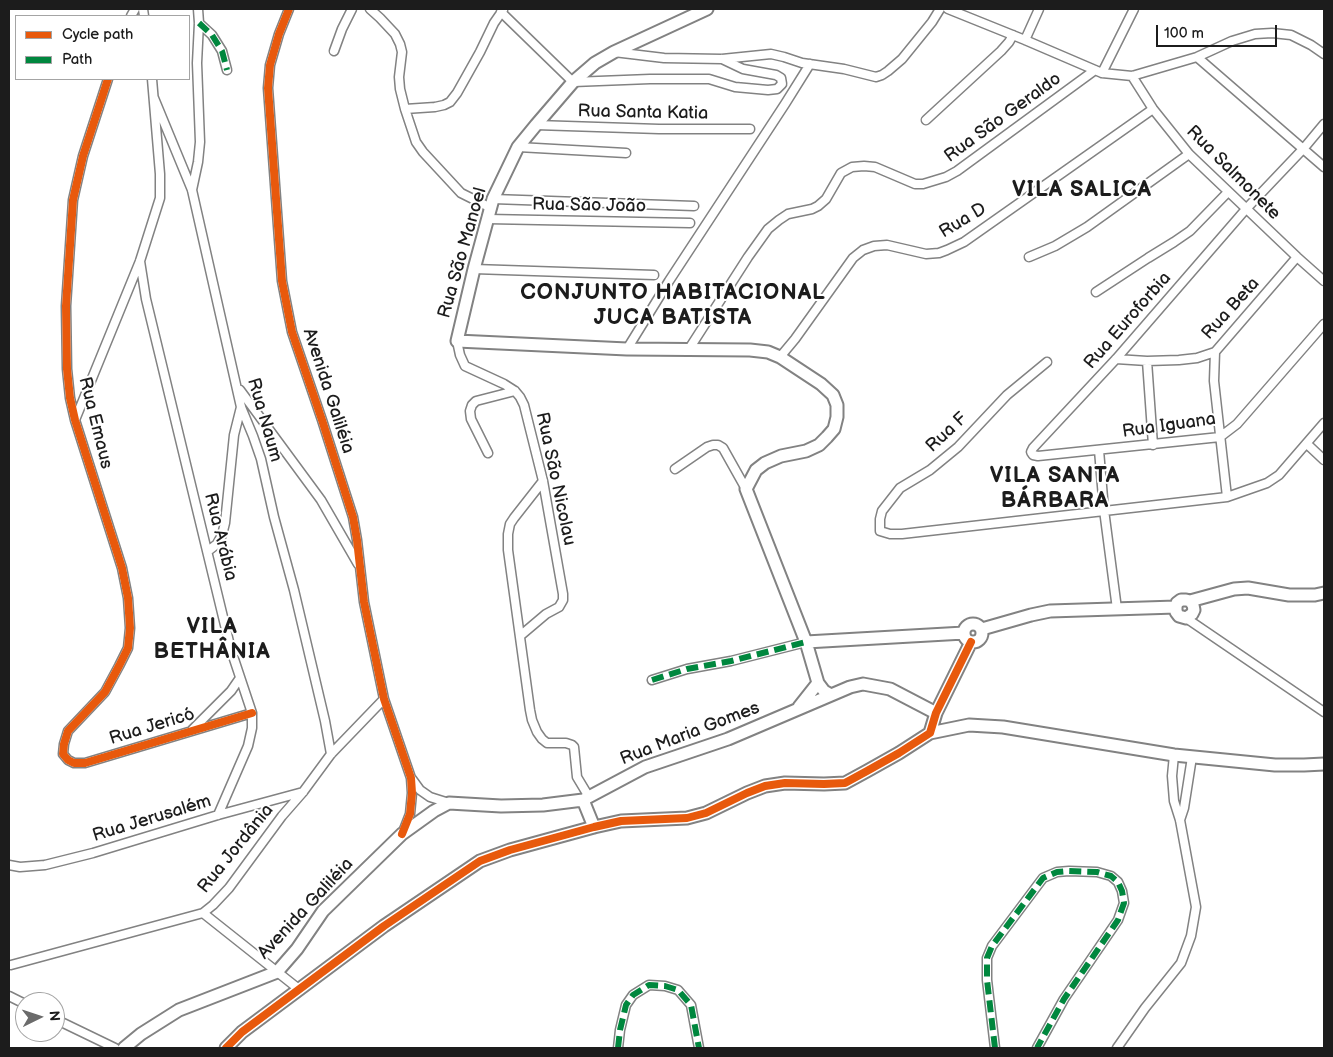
<!DOCTYPE html>
<meta charset="utf-8">
<style>
body{margin:0}
#map{position:relative;width:1333px;height:1057px;overflow:hidden;background:#fff;font-family:"Balsamiq Sans",sans-serif}
canvas{display:block}
.frame{position:absolute;inset:0;border:10px solid #1c1c1c;pointer-events:none}
.legend{position:absolute;left:15px;top:15px;width:175px;height:65px;box-sizing:border-box;background:#fff;border:1px solid #a4a4a4;margin:0;padding:6px 9px;list-style:none;font-size:15px;color:#1c1c1c}
.legend li{display:flex;align-items:center;gap:10px;height:25px}
.legend b{width:25px;border:1px solid #a4a4a4}
.north{position:absolute;left:15px;top:992px;width:50px;height:50px;box-sizing:border-box;background:#fff;border:1px solid #a4a4a4;border-radius:50%;rotate:86deg;font-size:14px;font-weight:700;line-height:20px;text-align:center;color:#1c1c1c}
.north::after{content:'';display:block;margin:auto;width:18px;height:22px;background:#6b6b6b;clip-path:polygon(50% 0,100% 100%,50% 72%,0 100%)}
.scale{position:absolute;left:1156px;top:25px;width:121px;height:22px;box-sizing:border-box;border:2px solid #1c1c1c;border-top:0;padding-left:6px;font-size:15px;line-height:18px;white-space:nowrap;color:#1c1c1c;-webkit-text-stroke:4px #fff;paint-order:stroke}
</style>
<div id="map">
<canvas width="1333" height="1057"></canvas>
<div class="frame"></div>
<ul class="legend">
<li><b style="height:6px;background:#e8590c"></b>Cycle path</li>
<li><b style="height:6px;background:#00873e"></b>Path</li>
</ul>
<div class="north">N</div>
<div class="scale">100 m</div>
</div>
<script>
const g = document.querySelector('canvas').getContext('2d');
g.lineJoin = 'round';
const poly = rows => new Path2D(rows.map(r => 'M' + r).join(''));
function trace(path, color, width, dash) { g.strokeStyle = color; g.lineWidth = width; g.lineCap = dash ? 'butt' : 'round'; g.setLineDash(dash || []); g.stroke(path); }
function write(font, color, halo, rows, align = 'center') {
  g.font = font + ' "Balsamiq Sans",sans-serif'; g.lineWidth = 4; g.setLineDash([]); g.textBaseline = 'middle'; g.strokeStyle = halo; g.fillStyle = color; for (const [text, x, y, turn = 0] of rows) {
    g.save(); g.translate(x, y); g.rotate((+turn || 0) * Math.PI / 180); g.textAlign = isNaN(turn) ? turn : align; if (halo) g.strokeText(text, 0, 0); g.fillText(text, 0, 0); g.restore();
  }
}
const street = poly([
 [143,9,144,16],
 [289,9,279,34,270,65,268,88,282,281,292,332,322,420,353,517,357,540,364,602,384,699,411,778,412,793,410,814,403,832],
 [370,9,380,18,395,34,400,44,402,52,399,77,400,89,405,109,416,142,423,152,461,193,491,208],
 [948,9,1025,40,1102,73,1132,76,1197,57,1232,41,1255,34,1272,33,1291,35,1311,45,1324,54],
 [501,12,573,82,650,79,709,79,735,87,768,90,777,89,782,84,781,78,776,75,743,69,722,59],
 [131,16,135,9],
 [199,23,212,35,222,51,227,70],
 [1025,40,1039,9],
 [334,51,342,29,352,9],
 [614,52,664,58,722,59,771,54,784,57,802,63,844,69,876,77,882,75,888,71,902,59,932,22,940,9],
 [1197,57,1324,167],
 [1102,73,1134,9],
 [1132,76,1153,109,1189,154,1297,257,1324,281],
 [108,79,83,156,73,200,66,306,67,369,70,398,75,420,122,568,128,598,130,628,128,648,119,666,105,692,68,731,64,744,63,754,68,760,74,763,85,763,252,713],
 [154,98,192,190,241,407,253,436,261,459,274,517,294,590,325,721,331,754],
 [405,109,435,107,444,105,450,102,457,93,466,77,480,52,494,23,503,10],
 [926,120,1001,51,1009,42,1013,35],
 [1324,124,1304,148,1246,209,1116,359,1033,448,1031,452,1033,455,1038,456,1220,437,1237,424,1324,324],
 [536,125,659,129,750,129],
 [518,147,626,153],
 [192,190,198,162,200,142,197,63,199,23,198,9],
 [493,199,694,206],
 [488,219,690,223],
 [1029,257,1055,246,1087,227,1189,154],
 [140,261,146,299,231,650,252,713,252,728,248,746,218,815],
 [474,269,654,275],
 [1096,292,1148,258,1174,242,1190,231,1228,192],
 [457,341,460,355,465,366,504,384,515,391,520,397,524,405,543,481,563,594,563,600,559,607,546,614,520,636],
 [627,349,669,281,785,104,810,64],
 [689,349,748,257,768,229,779,220,788,214,812,209,818,206,826,199,841,173,852,167,864,166,875,167,915,184,923,184,946,177,957,171,1095,70],
 [1215,352,1214,381,1227,497],
 [780,357,795,339,853,258,863,250,874,246,887,245,926,254,939,253,947,250,964,242,1153,109],
 [1116,359,1147,361,1179,360,1197,358,1215,352,1297,257],
 [1147,361,1153,445],
 [1047,362,1007,395,958,447,930,470,900,488,882,511,880,519,880,531,890,534,902,534,1227,497,1267,483,1279,475,1324,423],
 [240,390,321,500,358,564],
 [75,420,140,261,160,198,160,174,152,79],
 [1307,444,1324,460],
 [1099,450,1104,510,1117,609],
 [488,453,471,419,470,411,472,405,476,401,515,391],
 [675,469,707,447,713,445,718,445,723,448,746,489],
 [543,481,514,518,510,524,508,534,508,550,530,710,532,720,537,732,542,739,547,743,566,743,572,745,574,747,577,777,589,797],
 [208,551,217,544,222,535,225,523,234,435,241,407],
 [1186,618,1324,712],
 [652,680,687,669,731,661,806,642],
 [192,730,231,691,240,678],
 [412,779,420,790,430,797,449,803],
 [1180,820,1184,808,1192,757],
 [9,865,20,867,45,865,93,853,218,815,303,792],
 [203,913,300,990],
 [11,965,203,913,213,905,229,888,282,816,303,792,331,754,384,699],
 [9,996,25,1004],
 [55,1019,115,1048],
 [618,1048,620,1030,626,1005,633,995,649,985,665,986,678,990,691,1005,699,1048],
 [995,1048,987,980,987,958,992,946,1043,878,1057,872,1069,871,1097,872,1111,876,1118,882,1122,891,1124,903,1118,920,1064,999,1037,1048],
 [1117,1048,1145,1008,1181,963,1191,936,1196,907,1180,820,1174,801,1172,776,1174,755]
]);
const secondary = poly([
 [707,9,614,52,595,63,573,82,536,125,518,147,493,199,474,269,457,341,627,349,750,350,768,352,780,357,821,384,833,395,837,405,837,417,834,429,827,437,819,445,806,451,781,456,765,463,756,470,746,489,806,642,818,683,824,691,831,695],
 [1190,601,1193,605,1194,610,1192,614,1186,618,1179,616,1176,612,1176,607,1177,603,1181,600,1186,600,1190,601,1234,589,1248,588,1289,595,1315,595,1324,593],
 '964 633a9 9 0 1 1 18 0a9 9 0 1 1-18 0Z',
 [982,629,1031,615,1050,611,1176,607],
 [806,642,964,633],
 [799,707,818,683],
 [930,733,969,725,1003,727,1174,755,1275,765,1304,765,1324,764],
 [583,800,594,827],
 [124,1048,141,1034,179,1010,277,972,297,949,323,911,402,834,434,811,449,803,501,806,543,805,583,800,645,767,728,739,850,687,863,684,890,689,936,713],
 [226,1048,242,1032,384,926,480,861,510,850,594,827,621,821,687,818,706,813,747,793,765,786,785,783,824,784,845,783,867,771,899,753,930,733,936,713,971,642]
]);
const quiet = poly([
 [199,23,212,35,222,51,227,70],
 [652,680,687,669,731,661,806,642],
 [618,1048,620,1030,626,1005,633,995,649,985,665,986,678,990,691,1005,699,1048],
 [995,1048,987,980,987,958,992,946,1043,878,1057,872,1069,871,1097,872,1111,876,1118,882,1122,891,1124,903,1118,920,1064,999,1037,1048]
]);
const cycleway = poly([
 [289,9,279,34,270,65,268,88,282,281,292,332,322,420,353,517,357,540,364,602,384,699,411,778,412,793,410,814,402,834],
 [108,79,83,156,73,200,66,306,67,369,70,398,75,420,122,568,128,598,130,628,128,648,119,666,105,692,68,731,64,744,63,754,68,760,74,763,85,763,252,713],
 [226,1048,242,1032,384,926,480,861,510,850,594,827,621,821,687,818,706,813,747,793,765,786,785,783,824,784,845,783,867,771,899,753,930,733,936,713,971,642]
]);
const streetNames = [
 ["Rua Santa Katia",643,113,1],
 ["Rua São Geraldo",1003,118,-36],
 ["Rua Salmonete",1233,173,45],
 ["Rua São João",589,206,1],
 ["Rua D",963,221,-31],
 ["Rua São Manoel",463,253,-74],
 ["Rua Beta",1231,309,-48],
 ["Rua Euroforbia",1128,321,-49],
 ["Avenida Galiléia",328,391,72],
 ["Rua Naum",264,420,74],
 ["Rua Emaus",95,423,76],
 ["Rua Iguana",1169,426,-8],
 ["Rua F",947,433,-43],
 ["Rua São Nicolau",555,479,78],
 ["Rua Arábia",220,537,76],
 ["Rua Jericó",152,727,-17],
 ["Rua Maria Gomes",690,734,-21],
 ["Rua Jerusalém",152,819,-17],
 ["Rua Jordânia",236,849,-51],
 ["Avenida Galiléia",306,909,-47]
];
const districtNames = [
 ["VILA SALICA",1082,190],
 ["CONJUNTO HABITACIONAL",673,293],
 ["JUCA BATISTA",673,318],
 ["VILA SANTA",1055,476],
 ["BÁRBARA",1055,501],
 ["VILA",212,627],
 ["BETHÂNIA",212,652]
];
trace(street, '#828282', 11);
trace(secondary, '#828282', 15);
trace(street, '#fff', 8);
trace(secondary, '#fff', 11);
trace(quiet, '#00873e', 6, [12, 6]);
trace(cycleway, '#e8590c', 8);
write('18px', '#1c1c1c', '#fff', streetNames);
g.letterSpacing = '1px';
write('bold 22px', '#1c1c1c', '#fff', districtNames);
g.letterSpacing = '0px';
</script>
